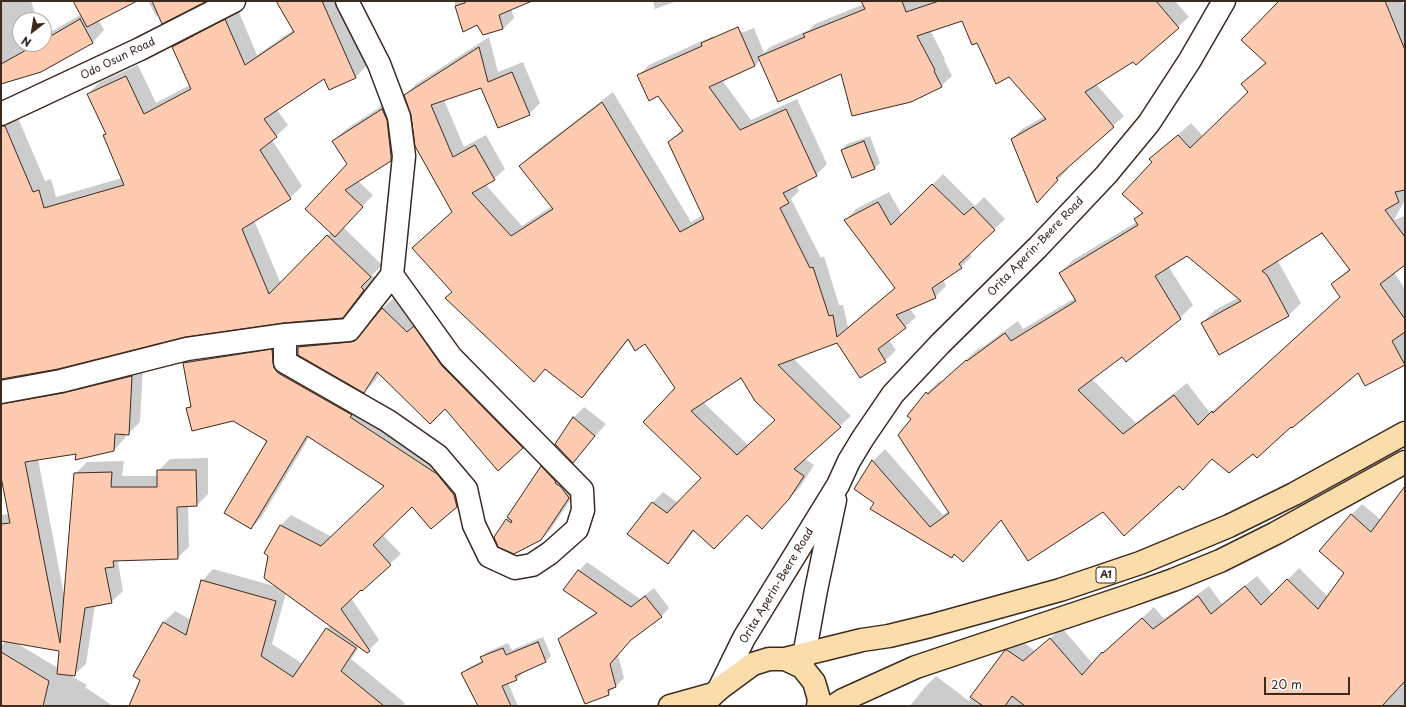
<!DOCTYPE html>
<style>
body{margin:0}
#map{position:relative;width:1406px;height:707px;overflow:hidden;background:#fff;font-family:"Playpen Sans",sans-serif}
canvas{display:block}
.frame{position:absolute;inset:0;border:2px solid #3b2a1e;pointer-events:none}
.north{position:absolute;left:12px;top:12px;width:40px;height:40px;box-sizing:border-box;background:#fff;border:1px solid #b1aaa5;border-radius:50%;rotate:211deg;font-size:11px;font-weight:700;line-height:16px;text-align:center;color:#3b2a1e}
.north::after{content:'';display:block;margin:auto;width:14px;height:18px;background:#3b2a1e;clip-path:polygon(50% 0,100% 100%,50% 72%,0 100%)}
.scale{position:absolute;left:1264px;top:677px;width:86px;height:18px;box-sizing:border-box;border:2px solid #3b2a1e;border-top:0;padding-left:5px;font-size:12px;line-height:14px;white-space:nowrap;color:#3b2a1e;-webkit-text-stroke:3px #fff;paint-order:stroke}
</style>
<div id="map">
<canvas width="1406" height="707"></canvas>
<div class="frame"></div>
<div class="north">N</div>
<div class="scale">20 m</div>
</div>
<script>
const g = document.querySelector('canvas').getContext('2d');
g.lineJoin = 'round';
function paint(path, color) { g.fillStyle = color; g.fill(path, 'evenodd'); }
const poly = rows => new Path2D(rows.map(r => 'M' + r).join(''));
function trace(path, color, width, dash) { g.strokeStyle = color; g.lineWidth = width; g.lineCap = dash ? 'butt' : 'round'; g.setLineDash(dash || []); g.stroke(path); }
function write(font, color, halo, rows, align = 'center') {
  g.font = font + ' "Playpen Sans",sans-serif'; g.lineWidth = 3.5; g.setLineDash([]); g.textBaseline = 'middle'; g.strokeStyle = halo; g.fillStyle = color; for (const [text, x, y, turn = 0] of rows) {
    g.save(); g.translate(x, y); g.rotate((+turn || 0) * Math.PI / 180); g.textAlign = isNaN(turn) ? turn : align; if (halo) g.strokeText(text, 0, 0); g.fillText(text, 0, 0); g.restore();
  }
}
const shadow = poly([
 [1,1,31,1,37,20,20,20,20,44,44,44,44,36,92,8,104,30,93,42,41,71,1,84],
 [148,1,204,1,156,16],
 [278,1,344,1,340,5,367,65,356,77,329,89,324,78,277,110,288,125,272,140,302,186,290,198,254,220,281,284,331,232,348,164,333,141,345,130,394,98,402,149,390,161,358,181,373,195,343,227,382,265,372,275,375,278,354,305,342,317,283,322,185,336,1,378,1,125,18,118,45,181,51,179,56,197,122,178,107,133,88,94,100,82,138,65,156,103,190,85,173,47,185,35,238,10,257,55,293,30],
 [454,1,509,1,514,18,503,29,483,34,478,24,463,30],
 [653,1,677,1,655,9],
 [862,1,1175,1,1189,17,1136,64,1133,60,1096,84,1124,116,1066,167,1068,169,1038,201,1012,139,1022,129,1045,116,1010,76,977,42,962,20,930,30,945,59,944,60,952,76,941,86,760,60,755,66,722,80,751,120,797,99,827,164,816,175,796,185,799,191,791,199,821,258,824,256,839,305,843,305,848,327,896,287,846,220,856,209,889,192,902,215,943,174,975,206,984,197,1005,219,969,253,972,256,961,267,943,279,946,286,935,297,909,308,916,317,905,327,889,340,896,350,885,361,860,377,837,342,793,358,851,416,804,458,814,465,800,487,773,517,747,514,695,530,678,552,668,562,629,534,653,502,663,492,678,503,702,478,676,389,645,343,629,339,592,386,582,397,546,368,534,380,414,248,453,211,405,95,416,84,489,37,498,72,523,62,540,103,529,114,481,87,444,100,464,147,486,135,505,169,494,179,485,184,522,226,552,206,521,166,531,155,613,92,691,222,703,215,669,142,683,129,659,95,638,76,649,65,713,36,716,42,754,28,764,53,770,47,809,30,815,24,864,4],
 [741,377,776,420,748,445,703,402],
 [1280,1,1402,1,1405,8,1405,200,1394,220,1405,216,1405,264,1394,272,1405,289,1405,364,1366,385,1358,372,1291,425,1253,452,1212,458,1103,511,1002,519,963,561,955,553,951,557,855,489,873,461,885,449,943,515,949,511,912,419,927,393,939,381,941,382,979,348,980,349,1018,321,1023,329,1075,298,1060,273,1073,260,1137,222,1135,219,1143,211,1153,162,1151,159,1191,123,1203,136,1249,92,1242,84,1266,62],
 [1322,231,1350,268,1332,284,1341,296,1226,401,1225,400,1210,413,1187,383,1136,423,1092,379,1122,355,1180,318,1193,305,1168,266,1187,255,1238,298,1215,310,1202,323,1220,354,1289,315,1301,303,1279,263,1277,260],
 [870,136,880,163,875,168,852,177,842,150,847,144],
 [394,298,533,437,498,469,445,408,380,373,375,381,364,392,298,347,309,336,365,331,383,308],
 [282,340,282,352,447,464,467,496,456,506,412,506,382,534,401,554,351,598,379,640,367,652,360,646,351,659,405,703,402,706,130,706,142,679,135,675,164,622,175,611,191,620,202,581,213,569,278,587,281,525,291,515,332,537,385,486,310,436,261,518,251,528,269,440,233,420,187,409,192,404,184,363,194,353],
 [286,593,330,625,303,664,272,644],
 [143,365,140,422,128,434,126,434,125,438,114,450,77,453,38,459,64,595,75,474,87,462,124,461,122,476,158,476,158,471,170,459,208,458,208,494,197,505,188,506,189,547,177,558,119,560,118,562,123,591,111,602,95,605,86,664,74,675,69,675,87,685,85,687,113,706,1,706,1,646,6,641,1,640,1,515,9,514,2,478,1,478,1,384],
 [16,643,60,650,58,668],
 [584,407,606,424,573,461,573,418],
 [552,456,579,487,551,529,540,540,514,553,506,520,541,466],
 [1405,487,1405,706,910,706,925,687,936,676,969,701,1008,650,1019,639,1035,651,1062,628,1093,664,1114,642,1115,643,1154,607,1164,619,1209,586,1222,604,1257,576,1273,595,1299,568,1328,597,1346,573,1351,515,1362,504,1381,520],
 [587,562,640,599,654,588,669,608,661,617,633,637,618,655,624,678,608,694,559,639,568,631,597,612,579,571],
 [543,637,551,656,546,661,521,672,522,674,517,679,508,683,518,706,478,706,479,705,462,673,468,668,483,660,482,657,487,652,508,643,512,650]
]);
const building = poly([
 [73,1,137,1,87,27,73,1],
 [152,1,207,1,162,24,152,1],
 [276,1,322,1,356,78,329,90,324,79,264,119,277,137,260,150,291,199,242,229,269,294,327,235,371,277,361,287,364,290,343,318,283,323,185,337,58,369,1,379,1,126,5,126,33,192,39,190,44,208,124,185,103,135,106,134,87,94,126,76,144,114,191,89,172,47,225,19,245,65,294,32,276,1],
 [465,1,532,1,499,15,503,29,483,35,477,25,463,32,455,6,465,3,465,1],
 [861,1,902,1,906,12,939,1,1156,1,1179,28,1136,65,1133,62,1085,92,1114,127,1056,178,1058,180,1037,203,1011,139,1046,119,1009,77,996,84,977,43,972,45,962,21,917,36,935,70,934,71,942,87,911,102,852,116,841,74,778,102,758,57,805,37,803,34,865,9,861,1],
 [1279,1,1385,1,1405,50,1405,190,1395,192,1399,202,1385,210,1405,237,1405,265,1380,284,1405,319,1405,332,1392,341,1405,365,1365,386,1358,373,1292,428,1291,427,1257,458,1253,454,1229,473,1212,459,1183,490,1179,486,1124,536,1103,512,1028,561,1001,520,963,562,954,554,952,558,870,509,874,503,854,489,872,460,930,527,949,513,898,435,911,419,907,416,926,392,928,394,966,360,967,361,1005,333,1011,341,1076,301,1059,273,1138,225,1134,219,1143,213,1122,194,1152,162,1149,159,1178,135,1190,148,1248,92,1241,84,1266,63,1241,40,1279,1],
 [1322,233,1350,270,1331,284,1340,297,1213,413,1212,411,1198,425,1174,395,1123,434,1078,390,1122,357,1126,362,1181,319,1155,276,1187,256,1241,301,1201,323,1219,355,1289,316,1267,275,1262,271,1322,233],
 [80,19,93,43,41,72,1,84,1,64,37,44,44,44,44,40,80,19],
 [738,27,755,66,709,87,740,130,786,109,817,176,783,193,789,203,780,208,810,268,813,267,829,316,833,315,837,337,895,288,844,220,878,202,891,225,932,184,964,215,973,207,995,230,959,264,962,268,932,288,936,298,896,315,906,328,878,349,886,362,860,378,837,343,778,365,841,427,794,469,804,476,789,499,762,529,747,515,714,549,693,530,668,564,627,534,652,502,667,513,701,478,643,422,675,388,645,344,635,351,628,339,582,398,545,369,534,382,445,298,452,292,412,248,452,212,415,146,411,115,404,95,479,47,488,82,512,72,530,115,498,128,481,88,431,105,453,157,475,145,495,180,472,193,511,236,553,209,519,166,602,102,680,232,704,219,668,142,683,131,658,96,649,101,637,75,702,46,701,43,738,27],
 [741,378,755,401,775,420,737,455,691,411,741,378],
 [382,109,387,120,391,156,391,161,345,190,363,207,335,237,305,209,347,164,332,141,382,109],
 [864,141,875,169,852,178,841,150,864,141],
 [382,308,407,332,414,326,442,366,523,448,498,471,445,409,430,424,377,372,364,393,298,355,298,347,350,342,355,341,382,308],
 [272,349,273,362,274,368,278,373,352,415,350,417,437,474,454,495,457,507,431,529,412,507,373,545,391,565,362,591,361,590,341,609,370,651,367,653,264,578,268,556,264,553,280,525,321,546,384,486,307,436,251,529,224,513,267,441,233,421,192,431,186,408,191,407,183,363,272,349],
 [132,376,129,435,115,434,114,451,75,460,76,454,25,462,60,643,74,473,112,472,111,487,157,487,157,470,196,470,197,506,177,507,178,559,113,561,114,567,105,568,112,603,85,608,75,676,57,674,59,651,1,641,1,524,10,523,1,477,1,404,63,393,132,376],
 [573,417,595,436,573,463,555,444,573,417],
 [541,466,556,482,555,483,561,487,569,498,541,540,514,554,498,547,494,537,506,519,511,523,512,521,507,517,541,466],
 [1405,486,1405,681,1382,706,1025,706,1012,696,1005,706,983,706,970,697,1005,650,1007,650,1023,661,1050,638,1082,675,1102,652,1103,653,1142,618,1153,629,1198,596,1211,614,1245,586,1261,605,1287,579,1318,609,1344,573,1319,551,1351,514,1371,532,1405,486],
 [578,570,631,607,645,596,662,617,631,640,610,664,616,687,608,690,609,695,585,704,558,639,597,613,563,590,578,570],
 [201,580,276,601,261,656,293,677,326,628,356,648,341,671,384,706,129,706,140,680,133,676,163,622,186,635,201,580],
 [538,642,546,662,515,676,517,680,502,686,511,706,478,706,461,673,483,662,480,657,503,648,506,655,538,642],
 [1,652,49,681,43,706,1,706,1,652]
]);
const street = poly([
 [1,114,140,49,234,1],
 [285,335,349,330,392,275],
 [1,392,61,381,187,349,285,335,285,362,388,421,438,456,466,489,474,525,489,556,515,568,532,565,550,553,577,529,583,510,582,490,451,357,392,275,404,156,399,117,379,64,347,1]
]);
const secondary = poly([
 [802,667,816,590,835,500],
 [719,689,744,638,838,485,849,461,863,438,893,394,940,344,1038,247,1106,175,1149,123,1190,60,1224,1]
]);
const highway = poly([
 [785,659,862,640,889,636,930,626,1060,590,1140,563,1229,526,1294,494,1405,433],
 [670,706,713,694],
 [701,706,719,689,753,664,769,659,785,659,802,667,814,682,819,699,818,706],
 [834,706,843,700,916,667,1128,596,1173,580,1220,561,1276,533,1405,462]
]);
const shields = [
 [1106,575,20]
];
const shieldNames = [
 ["A1",1106,575]
];
const streetNames = [
 ["Odo Osun Road",118,59,-26],
 ["Orita Aperin-Beere Road",1036,247,-46],
 ["Orita Aperin-Beere Road",777,586,-59]
];
paint(shadow, '#0003');
paint(building, '#fecab0');
trace(building, '#3b2a1e', 1);
trace(street, '#3b2a1e', 25);
trace(secondary, '#3b2a1e', 25);
trace(highway, '#3b2a1e', 25);
trace(street, '#fff', 22);
trace(secondary, '#fff', 22);
trace(highway, '#fbdcab', 22);
for (const [x, y, w] of shields) { const box = new Path2D(); box.roundRect(x - w / 2, y - 8, w, 16, 3); g.fillStyle = '#fff'; g.fill(box); trace(box, '#3b2a1e', 1); }
write('bold 10px', '#3b2a1e', null, shieldNames);
write('11px', '#3b2a1e', '#fff', streetNames);
</script>
